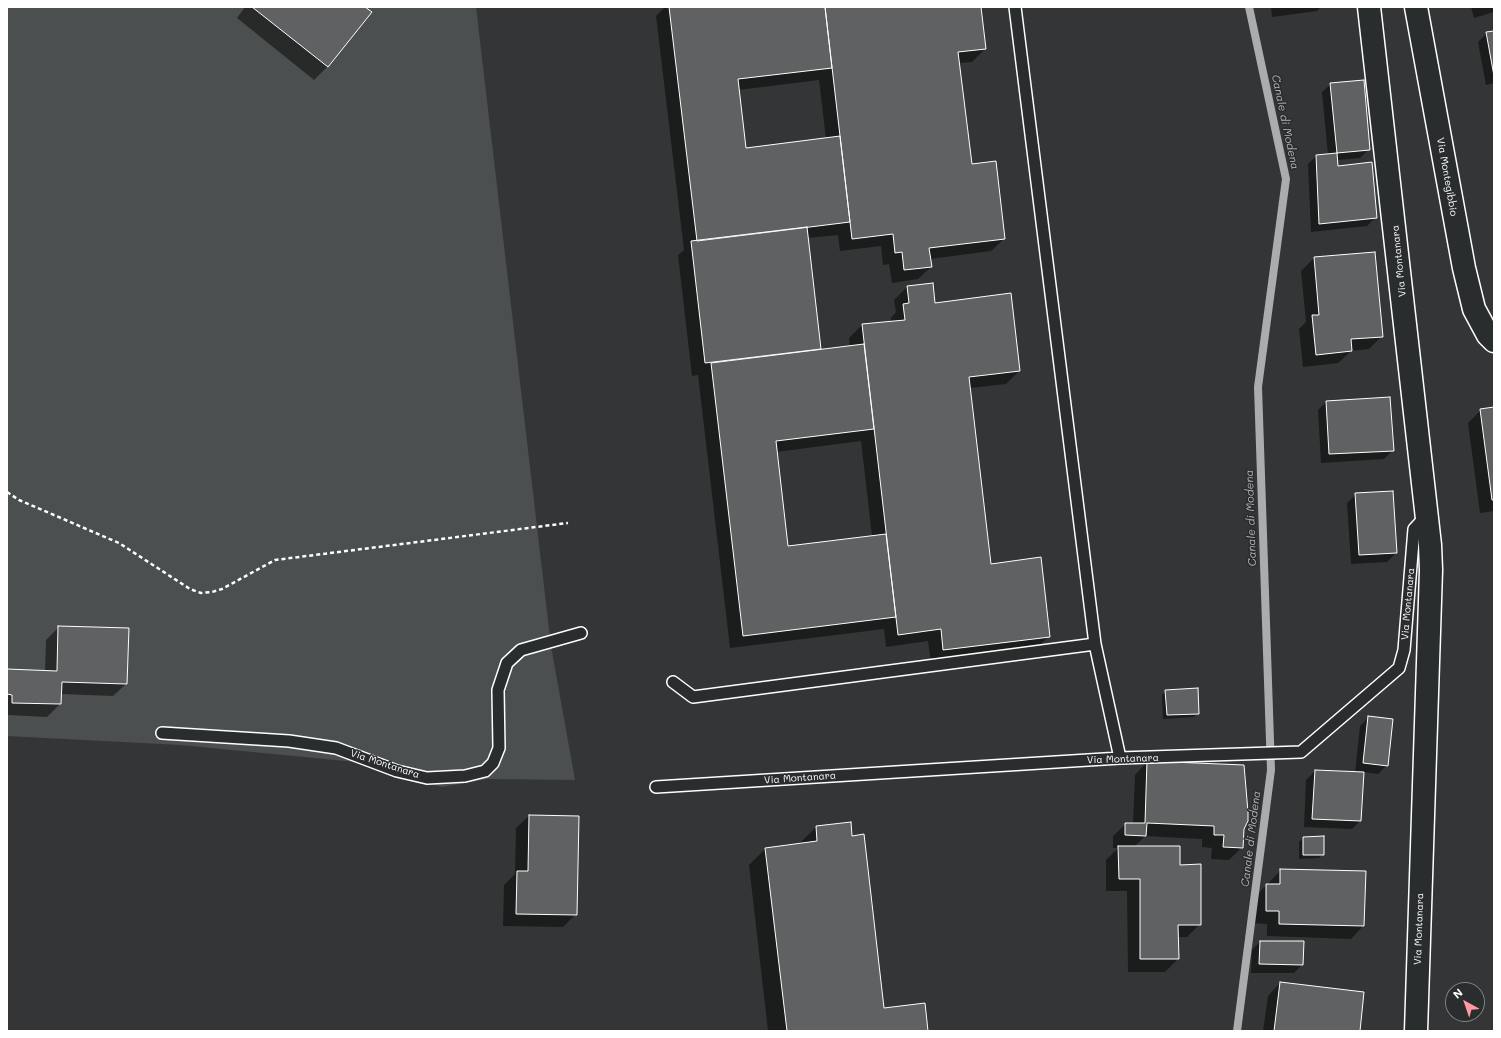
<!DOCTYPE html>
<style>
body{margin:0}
#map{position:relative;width:1501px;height:1038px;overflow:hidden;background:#333536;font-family:Mali,sans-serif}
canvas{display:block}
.frame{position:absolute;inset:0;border:8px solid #fff;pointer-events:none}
.north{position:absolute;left:1445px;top:982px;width:40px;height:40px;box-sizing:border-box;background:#2a2d2e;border:1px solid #7f8182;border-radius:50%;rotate:320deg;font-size:11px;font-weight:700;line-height:16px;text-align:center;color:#fff}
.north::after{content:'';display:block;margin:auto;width:14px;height:18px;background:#ff9aa2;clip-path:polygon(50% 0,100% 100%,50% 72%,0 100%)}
</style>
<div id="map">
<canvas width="1501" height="1038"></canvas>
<div class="frame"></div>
<div class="north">N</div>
</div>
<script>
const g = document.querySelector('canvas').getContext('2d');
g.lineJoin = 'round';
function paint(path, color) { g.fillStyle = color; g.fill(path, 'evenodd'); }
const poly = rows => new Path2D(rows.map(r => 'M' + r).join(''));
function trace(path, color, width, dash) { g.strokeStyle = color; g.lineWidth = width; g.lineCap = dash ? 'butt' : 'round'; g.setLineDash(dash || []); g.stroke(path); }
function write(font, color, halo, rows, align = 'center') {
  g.font = font + ' Mali,sans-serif'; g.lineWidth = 3; g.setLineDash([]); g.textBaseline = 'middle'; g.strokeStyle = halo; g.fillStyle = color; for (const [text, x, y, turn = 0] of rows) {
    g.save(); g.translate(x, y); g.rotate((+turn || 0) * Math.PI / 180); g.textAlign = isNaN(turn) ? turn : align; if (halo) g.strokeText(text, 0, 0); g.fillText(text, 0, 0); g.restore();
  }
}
const green = poly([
 [7,7,476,7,551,646,575,780,488,779,442,787,356,762,180,745,7,736]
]);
const shadow = poly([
 [245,7,363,7,370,13,327,67,314,80,237,18],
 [665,7,980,7,985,49,972,62,959,63,971,165,1004,239,991,251,930,259,931,267,918,279,892,283,889,264,883,265,881,246,840,251,838,235,807,238,820,350,850,347,849,338,862,325,891,322,891,318,896,312,894,300,907,287,934,304,1019,371,1006,384,970,388,990,565,1049,636,1036,649,931,662,928,641,886,647,884,629,730,648,698,375,692,376,678,255,684,250,656,16],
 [819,80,826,139,745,149,738,90],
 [861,441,872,536,788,547,776,452],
 [1271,7,1321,7,1317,11,1272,17],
 [1471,7,1494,7,1494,12,1474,18],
 [1494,32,1494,83,1486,85,1478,42,1487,33],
 [1331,84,1369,149,1360,158,1337,160,1337,167,1376,217,1367,226,1311,232,1308,164,1316,156,1328,155,1322,92],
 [1374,253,1382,336,1369,349,1351,351,1338,363,1303,367,1299,329,1306,322,1301,271,1314,258],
 [1326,402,1393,450,1384,459,1321,463,1318,410],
 [1494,408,1494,511,1480,513,1468,423,1481,410],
 [1356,494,1396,553,1387,562,1351,564,1347,503],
 [59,627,126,684,113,696,61,694,60,704,47,717,7,715,7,670,45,671,46,640],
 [1166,691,1198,713,1194,717,1163,719,1162,695],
 [1369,717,1387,765,1378,774,1363,772,1360,821,1352,829,1304,827,1306,780,1315,771,1355,773,1360,726],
 [1147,762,1243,828,1242,847,1229,860,1211,859,1212,848,1202,847,1202,839,1145,836,1134,847,1179,866,1200,924,1187,937,1177,937,1178,959,1165,972,1128,972,1127,891,1106,891,1106,860,1118,848,1113,848,1113,836,1126,824,1133,824,1135,775],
 [529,816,576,914,563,927,503,926,504,885,515,874,516,828],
 [816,827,883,1009,927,1031,768,1031,749,865,766,848,799,844],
 [1303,838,1323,854,1319,858,1299,859,1299,842],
 [1281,870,1363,926,1351,939,1267,936,1267,924,1253,923,1254,898],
 [1260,942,1302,965,1294,973,1251,973,1252,950],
 [1280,983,1359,1031,1263,1031,1268,996]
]);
const stream = poly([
 [1237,1031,1271,770,1258,387,1286,179,1249,7]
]);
const building = poly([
 [252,7,365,7,372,12,328,67,252,7],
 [669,7,825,7,832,68,738,79,746,148,840,136,850,222,697,241,669,7],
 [825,7,981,7,986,49,958,52,972,164,996,161,1005,239,929,248,932,267,904,270,902,252,895,253,893,234,852,239,825,7],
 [1494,31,1494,76,1486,32,1494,31],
 [1364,80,1370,150,1337,153,1330,83,1364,80],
 [1337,153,1338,166,1372,162,1377,218,1319,224,1316,155,1337,153],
 [807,227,821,349,705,363,691,241,807,227],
 [1375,252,1383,337,1351,339,1352,351,1316,355,1312,315,1319,315,1314,257,1375,252],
 [933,283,935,303,1011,293,1020,371,969,377,991,564,1041,557,1050,637,943,650,941,629,898,635,862,324,905,320,903,304,909,303,907,286,933,283],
 [864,344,874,429,776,441,788,546,886,534,896,617,743,636,711,363,864,344],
 [1390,397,1394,451,1329,454,1326,401,1390,397],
 [1494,407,1494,500,1492,500,1480,409,1494,407],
 [1393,491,1397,553,1359,555,1355,493,1393,491],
 [58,626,129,628,127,684,62,682,61,704,12,703,12,695,7,694,7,669,57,671,58,626],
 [1198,688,1199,714,1167,715,1165,690,1198,688],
 [1368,716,1393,719,1388,766,1363,763,1368,716],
 [1147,761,1244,765,1248,812,1248,821,1244,829,1243,848,1223,847,1224,835,1214,835,1214,826,1147,823,1146,836,1125,835,1125,823,1145,823,1147,761],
 [1315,770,1364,772,1361,821,1312,819,1315,770],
 [529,815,579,816,577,915,516,914,517,871,528,871,529,815],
 [851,822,852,836,864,834,884,1008,925,1003,928,1031,787,1031,765,848,817,841,816,826,851,822],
 [1324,836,1324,855,1303,855,1303,837,1324,836],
 [1118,846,1180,846,1180,865,1201,864,1201,925,1178,925,1179,959,1140,959,1140,879,1119,879,1118,846],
 [1280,869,1366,871,1364,926,1279,924,1279,911,1266,911,1266,884,1280,884,1280,869],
 [1260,941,1304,941,1303,965,1259,964,1260,941],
 [1280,982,1364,992,1360,1031,1274,1031,1280,982]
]);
const path = poly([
 [7,492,19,500,119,543,190,589,201,593,212,592,222,589,275,560,568,523]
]);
const lane = poly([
 [1095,644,1120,758],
 [673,682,693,697,1095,644,1015,7],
 [162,733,289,741,336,748,397,771,427,778,465,776,485,771,493,763,499,748,498,690,507,663,521,650,581,633],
 [656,787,1120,758,1301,752,1399,668,1404,650,1414,529,1427,515]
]);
const secondary = poly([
 [1369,7,1430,545,1431,570,1416,1031],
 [1416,7,1464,268,1474,309,1488,335,1494,341]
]);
const streetNames = [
 ["Via Montegibbio",1447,177,80],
 ["Via Montanara",1399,261,-96],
 ["Via Montanara",1408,604,-85],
 ["Via Montanara",1123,759,-2],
 ["Via Montanara",385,764,18],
 ["Via Montanara",800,778,-4],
 ["Via Montanara",1419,929,-88]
];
const waterNames = [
 ["Canale di Modena",1285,122,78],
 ["Canale di Modena",1251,518,-92],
 ["Canale di Modena",1251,839,-83]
];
paint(green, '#4c4f50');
paint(shadow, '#0007');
trace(stream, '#abacad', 8);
paint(building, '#5f6162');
trace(building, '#fff', 1);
trace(lane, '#fff', 14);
trace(secondary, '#fff', 25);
trace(path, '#fff', 2.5, [4, 3]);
trace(lane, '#2a2d2e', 11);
trace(secondary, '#2a2d2e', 22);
write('10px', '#fff', '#2a2d2e', streetNames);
write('italic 11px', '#b2b3b4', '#2a2d2e', waterNames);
</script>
